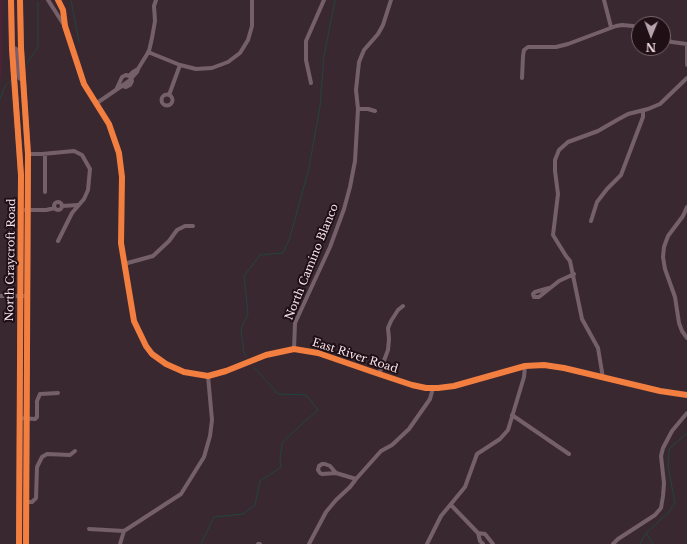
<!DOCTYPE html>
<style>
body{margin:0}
#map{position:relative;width:687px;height:544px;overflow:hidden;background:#3a2830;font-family:"Libre Baskerville",serif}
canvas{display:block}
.north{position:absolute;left:631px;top:16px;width:40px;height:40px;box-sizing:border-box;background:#1f1016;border:1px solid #77646b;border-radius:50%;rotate:181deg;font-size:11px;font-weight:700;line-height:16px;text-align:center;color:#fae2eb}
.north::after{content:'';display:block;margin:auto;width:14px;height:18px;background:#b7a1aa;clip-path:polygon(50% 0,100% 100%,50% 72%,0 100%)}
</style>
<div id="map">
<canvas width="687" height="544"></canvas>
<div class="north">N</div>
</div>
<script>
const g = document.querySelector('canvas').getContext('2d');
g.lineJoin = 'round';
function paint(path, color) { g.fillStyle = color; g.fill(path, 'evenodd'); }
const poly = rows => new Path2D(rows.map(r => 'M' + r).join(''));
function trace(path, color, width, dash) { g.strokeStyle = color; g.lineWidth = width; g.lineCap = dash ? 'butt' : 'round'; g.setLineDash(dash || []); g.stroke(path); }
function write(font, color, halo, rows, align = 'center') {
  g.font = font + ' "Libre Baskerville",serif'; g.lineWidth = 4; g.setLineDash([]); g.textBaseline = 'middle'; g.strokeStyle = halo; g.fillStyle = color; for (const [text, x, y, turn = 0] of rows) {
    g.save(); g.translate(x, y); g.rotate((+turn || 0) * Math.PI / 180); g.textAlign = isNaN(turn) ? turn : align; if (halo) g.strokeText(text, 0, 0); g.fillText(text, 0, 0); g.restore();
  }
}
const built = poly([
 [0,0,3,0,2,76,0,80]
]);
const stream = poly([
 [71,0,79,42],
 [25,66,38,47,38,2],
 [0,99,5,86,12,79],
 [247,357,244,353,241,329,248,314,244,276,260,255,283,253,290,237,309,168,320,106,324,56,335,0],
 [201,544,214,517,243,514,255,505,260,481,281,467,280,462,282,443,304,422,318,410,306,395,278,394,255,368],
 [640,544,646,533],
 [653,544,646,533,669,512,675,503,668,466,669,449,687,433]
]);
const minor = poly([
 [48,0,64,25],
 [58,0,63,10,65,26,84,84,109,124,119,153,122,177,121,243,134,321,146,346,152,354,166,364,184,372,208,376,226,371,266,355,294,349,318,353,379,374,412,385,426,388,438,388,454,386,525,366,544,365,564,368,660,391,687,395],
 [604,0,611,27],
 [663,39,672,42,687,44],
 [687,46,687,65],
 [148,52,180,65,196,69,212,68,228,62,240,53,248,40,252,26,252,0],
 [138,69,149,51,152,38,155,21,154,6,156,0],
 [522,78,523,56,524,50,528,47,556,47,568,44,616,26,622,25,633,26,639,29],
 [311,83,306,60,306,41,324,0],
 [123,86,126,87,130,85,132,81,131,78],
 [117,88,122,77,126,75,129,76],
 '161.5 100a5.5 5.5 0 1 1 11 0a5.5 5.5 0 1 1-11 0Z',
 [169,95,180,65],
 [97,103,129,81,137,72,138,69,133,72,129,76],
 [358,109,368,109,375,111],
 [28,154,42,154,74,151,82,155,90,169,88,190,84,199,72,213,58,241],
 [45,192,45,154],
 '54 206a4 4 0 1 1 8 0a4 4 0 1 1-8 0Z',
 [62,206,78,205],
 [687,207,683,216,668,236,664,247,663,257,665,269,675,297,679,323,682,331,687,338],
 [25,210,46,210,55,208],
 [591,221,597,202,607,189,621,175,643,117,643,110],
 [124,264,153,256,169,241,177,230,185,226,193,226],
 [549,288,535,292,533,294,534,297,539,297,559,281,574,274],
 [0,296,28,296],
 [294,349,295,323,330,247,344,209,350,187,355,161,358,109,356,90,359,62,364,50,378,34,383,25,391,0],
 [379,374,388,350,389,339,388,328,391,321,398,310,403,306],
 [603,378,598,348,582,319,570,261,566,256,553,235,558,194,555,171,555,160,559,150,568,142,598,131,617,120,628,114,648,109,660,104,687,78],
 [512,415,569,454],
 [19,418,35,419,37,417,37,401,40,394,58,393],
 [336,473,330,466,325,464,322,464,319,466,318,470,320,473,322,474,336,473,356,479],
 [26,502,32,502,36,498,37,467,42,457,47,454,70,455,75,451],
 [451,505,478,533,480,541,483,544],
 [89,529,124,531],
 [478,533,485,534,493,544],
 [120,544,124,531,181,494,204,457,210,436,212,420,208,376],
 [258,544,260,544],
 [309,544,326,512,336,500,350,487,356,479,381,451,392,445,409,429,430,399,433,388],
 [427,544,441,516,465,487,477,454,500,439,508,430,524,377,525,366],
 [613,544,618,539,655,515,661,508,663,496,664,483,661,456,663,448,672,431,687,413]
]);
const major = poly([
 [11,0,12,49,21,175,19,544],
 [20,0,21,48,28,154,26,544],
 [12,49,15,49,17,51,20,78]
]);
const cycleway = poly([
 [11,0,12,49,21,175,19,544],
 [20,0,21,48,28,154,26,544],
 [58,0,63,10,65,26,84,84,109,124,119,153,122,177,121,243,134,321,146,346,152,354,166,364,184,372,208,376,226,371,266,355,294,349,318,353,379,374,412,385,426,388,438,388,454,386,525,366,544,365,564,368,660,391,687,395]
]);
const streetNames = [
 ["North Craycroft Road",11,260,-89],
 ["North Camino Blanco",312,262,-68],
 ["East River Road",355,356,18]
];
paint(built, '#4a2435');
trace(stream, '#20463d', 1);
trace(minor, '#756069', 4);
trace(major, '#785e6a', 5.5);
trace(cycleway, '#f27e40', 6);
write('11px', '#fae2eb', '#1f1016', streetNames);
</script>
